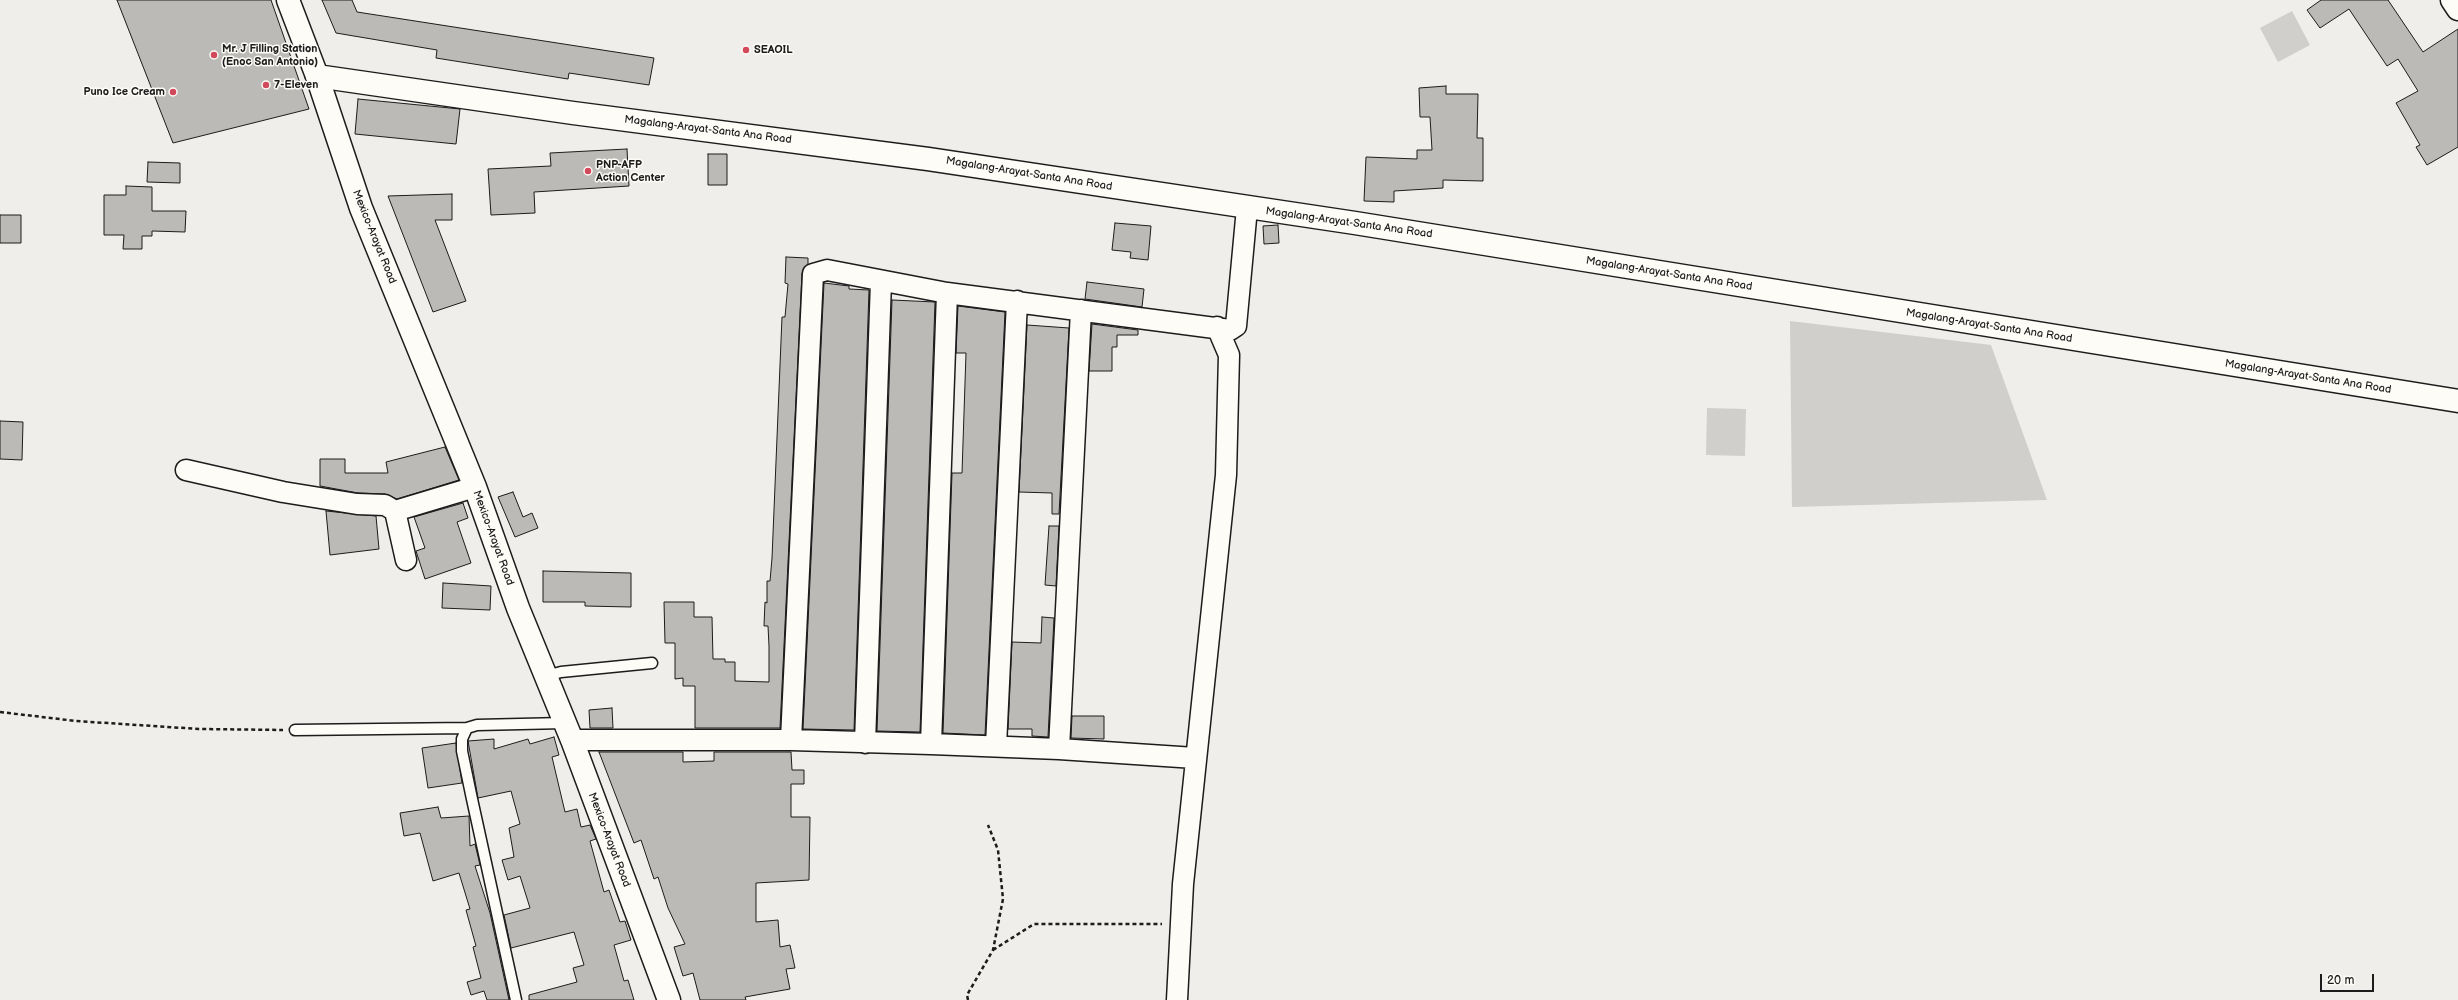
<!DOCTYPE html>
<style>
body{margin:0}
#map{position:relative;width:2458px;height:1000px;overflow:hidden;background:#f0eeea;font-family:"Balsamiq Sans",sans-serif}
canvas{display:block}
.scale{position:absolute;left:2320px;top:974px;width:54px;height:18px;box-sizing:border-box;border:2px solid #1c1c1c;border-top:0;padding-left:5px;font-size:12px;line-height:14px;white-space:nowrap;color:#1c1c1c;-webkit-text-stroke:3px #fdfcf7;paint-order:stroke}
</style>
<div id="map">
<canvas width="2458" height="1000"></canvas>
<div class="scale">20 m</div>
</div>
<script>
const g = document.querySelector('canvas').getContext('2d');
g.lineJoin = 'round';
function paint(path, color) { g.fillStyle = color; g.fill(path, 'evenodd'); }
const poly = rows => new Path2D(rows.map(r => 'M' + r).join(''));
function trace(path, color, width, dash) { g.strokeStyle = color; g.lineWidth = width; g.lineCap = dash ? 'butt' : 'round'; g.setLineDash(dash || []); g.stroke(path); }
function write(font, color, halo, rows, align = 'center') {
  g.font = font + ' "Balsamiq Sans",sans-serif'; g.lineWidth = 3; g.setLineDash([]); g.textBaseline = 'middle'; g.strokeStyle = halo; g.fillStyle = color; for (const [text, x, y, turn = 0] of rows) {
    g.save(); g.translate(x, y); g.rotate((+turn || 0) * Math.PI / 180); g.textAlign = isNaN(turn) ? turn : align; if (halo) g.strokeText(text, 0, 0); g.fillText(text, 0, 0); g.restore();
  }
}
const green = poly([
 [2292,11,2310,45,2278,62,2260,28],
 [1790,321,1991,345,2047,500,1792,507],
 [1707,408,1746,409,1745,456,1706,455]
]);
const building = poly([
 [117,0,271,0,309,109,173,143,117,0],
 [322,0,352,0,357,12,654,58,649,85,569,73,568,79,436,58,437,50,336,33,322,0],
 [2321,0,2388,0,2423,52,2458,29,2458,147,2427,165,2416,147,2420,145,2396,103,2418,91,2398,59,2387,66,2349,9,2320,28,2307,10,2321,0],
 [1446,86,1446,94,1478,94,1477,138,1483,138,1483,181,1443,180,1443,188,1394,191,1394,202,1364,201,1366,157,1417,159,1417,150,1432,150,1430,117,1420,117,1419,88,1446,86],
 [358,99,460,109,456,144,355,134,358,99],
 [627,149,629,186,534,192,535,213,491,215,488,169,551,166,550,153,627,149],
 [708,154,727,154,727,185,708,185,708,154],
 [148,162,180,163,180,183,147,182,148,162],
 [126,186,152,187,152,211,186,211,185,232,152,231,152,236,142,236,142,249,123,249,124,235,104,235,104,195,126,195,126,186],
 [452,194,452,220,435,220,466,301,433,312,388,196,452,194],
 [0,215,21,215,21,243,0,243,0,215],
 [1115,223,1151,226,1148,260,1130,258,1131,252,1112,250,1115,223],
 [1278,225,1279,243,1264,244,1263,226,1278,225],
 [786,257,808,258,808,264,802,273,780,728,695,728,695,686,683,686,683,678,675,679,675,643,665,643,664,602,694,602,694,617,712,617,713,659,725,659,725,662,735,662,735,681,769,682,769,646,768,626,764,626,765,602,767,603,767,581,770,581,772,558,782,317,785,317,788,284,785,283,786,257],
 [1087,282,1144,289,1142,307,1085,299,1087,282],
 [824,283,849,286,849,289,869,290,854,730,803,729,824,283],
 [892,300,935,302,920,732,877,731,892,300],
 [958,306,1005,312,985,735,943,733,952,473,962,473,966,353,956,353,958,306],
 [1092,324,1138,330,1138,335,1117,335,1117,347,1112,347,1112,371,1089,371,1092,324],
 [1027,325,1069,328,1059,514,1052,514,1052,493,1019,492,1027,325],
 [0,421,23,422,22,460,0,459,0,421],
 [445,447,459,480,397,499,385,494,358,493,320,486,320,459,345,459,345,473,388,473,386,462,445,447],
 [513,492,523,517,532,513,538,528,515,537,498,497,513,492],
 [463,503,468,518,457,522,471,563,425,579,416,551,425,548,414,517,463,503],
 [326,511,376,516,379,549,330,555,326,511],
 [1049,526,1059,526,1056,586,1045,585,1049,526],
 [543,571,631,573,631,607,585,606,585,602,543,602,543,571],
 [443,583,491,586,490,610,442,608,443,583],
 [1042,617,1054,618,1048,737,1032,736,1032,729,1008,729,1012,642,1041,643,1042,617],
 [612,708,613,728,590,728,589,710,612,708],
 [1072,716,1104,716,1104,739,1071,738,1072,716],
 [554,737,559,755,552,757,565,812,577,809,581,827,590,825,596,839,590,841,604,892,609,890,620,922,625,921,631,940,614,945,624,981,628,980,634,1000,529,1000,529,995,577,982,573,968,584,965,574,932,511,948,504,915,530,908,520,876,508,880,502,860,514,857,509,828,520,824,511,791,478,798,468,741,494,739,494,749,528,739,530,744,554,737],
 [456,743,462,783,428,788,422,748,456,743],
 [599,752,683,752,683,762,714,761,714,752,791,752,792,770,804,770,804,784,791,784,791,817,810,817,809,880,756,883,756,922,778,920,780,947,790,945,795,968,786,969,790,989,745,997,746,1000,700,1000,693,973,683,976,674,947,685,944,668,908,658,877,654,879,641,840,634,843,599,752],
 [438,807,441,818,469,816,470,846,475,844,480,865,475,866,490,913,509,1000,487,1000,484,991,471,995,467,982,481,978,473,947,476,946,466,910,470,909,459,873,433,881,420,833,404,836,400,813,438,807]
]);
const path = poly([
 [0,712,76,721,199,729,283,730],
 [993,950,1034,924,1162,924],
 [968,1000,967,995,993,950,1003,899,998,850,988,825]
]);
const service = poly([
 [546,676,561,672,652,663],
 [295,730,467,728],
 [516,1000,472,799,462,751,462,739,467,728,477,725,564,723]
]);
const minor = poly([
 [186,470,283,492,357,504,385,505,395,511,475,487],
 [395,511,406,560],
 [572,740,791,740,931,744,1059,749,1195,758],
 [791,740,813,274,827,270,947,293,1230,330,1236,326,1247,208],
 [865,743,881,281],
 [931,744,947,293],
 [996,746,1017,301],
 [1059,749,1081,310],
 [1177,1000,1183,884,1226,475,1229,355,1217,327]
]);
const tertiary = poly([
 [2452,0,2458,9]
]);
const secondary = poly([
 [317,76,361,208,475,487,518,608,572,740,669,1000]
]);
const primary = poly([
 [288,0,317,76,573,113,928,159,1355,223,2458,401]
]);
const markers = [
 [746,50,4,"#d1495b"],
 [214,55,4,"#d1495b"],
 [266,85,4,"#d1495b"],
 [173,92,4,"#d1495b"],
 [588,171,4,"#d1495b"]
];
const poiNames = [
 ["Mr. J Filling Station",222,49],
 ["(Enoc San Antonio)",222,62],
 ["SEAOIL",754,50],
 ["7-Eleven",274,85],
 ["Puno Ice Cream",165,92,"right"],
 ["PNP-AFP",596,165],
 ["Action Center",596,178]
];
const streetNames = [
 ["Magalang-Arayat-Santa Ana Road",708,130,7],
 ["Magalang-Arayat-Santa Ana Road",1029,174,9],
 ["Magalang-Arayat-Santa Ana Road",1349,223,8],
 ["Mexico-Arayat Road",374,237,68],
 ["Magalang-Arayat-Santa Ana Road",1669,274,9],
 ["Magalang-Arayat-Santa Ana Road",1989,326,9],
 ["Magalang-Arayat-Santa Ana Road",2308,377,9],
 ["Mexico-Arayat Road",493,538,70],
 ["Mexico-Arayat Road",609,840,69]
];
paint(green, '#d0cfcc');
paint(building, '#bbbab6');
trace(building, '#1c1c1c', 1);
trace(service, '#1c1c1c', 13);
trace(minor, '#1c1c1c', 23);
trace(tertiary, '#1c1c1c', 25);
trace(secondary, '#1c1c1c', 25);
trace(primary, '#1c1c1c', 25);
trace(path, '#1c1c1c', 2.5, [4, 3]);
trace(service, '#fdfcf7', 10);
trace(minor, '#fdfcf7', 20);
trace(tertiary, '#fdfcf7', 22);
trace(secondary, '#fdfcf7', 22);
trace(primary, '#fdfcf7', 22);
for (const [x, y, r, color] of markers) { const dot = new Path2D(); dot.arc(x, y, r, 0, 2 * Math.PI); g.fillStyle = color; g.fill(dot); trace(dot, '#fdfcf7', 1.5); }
write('bold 11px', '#1c1c1c', '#fdfcf7', poiNames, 'left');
write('11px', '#1c1c1c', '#fdfcf7', streetNames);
</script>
